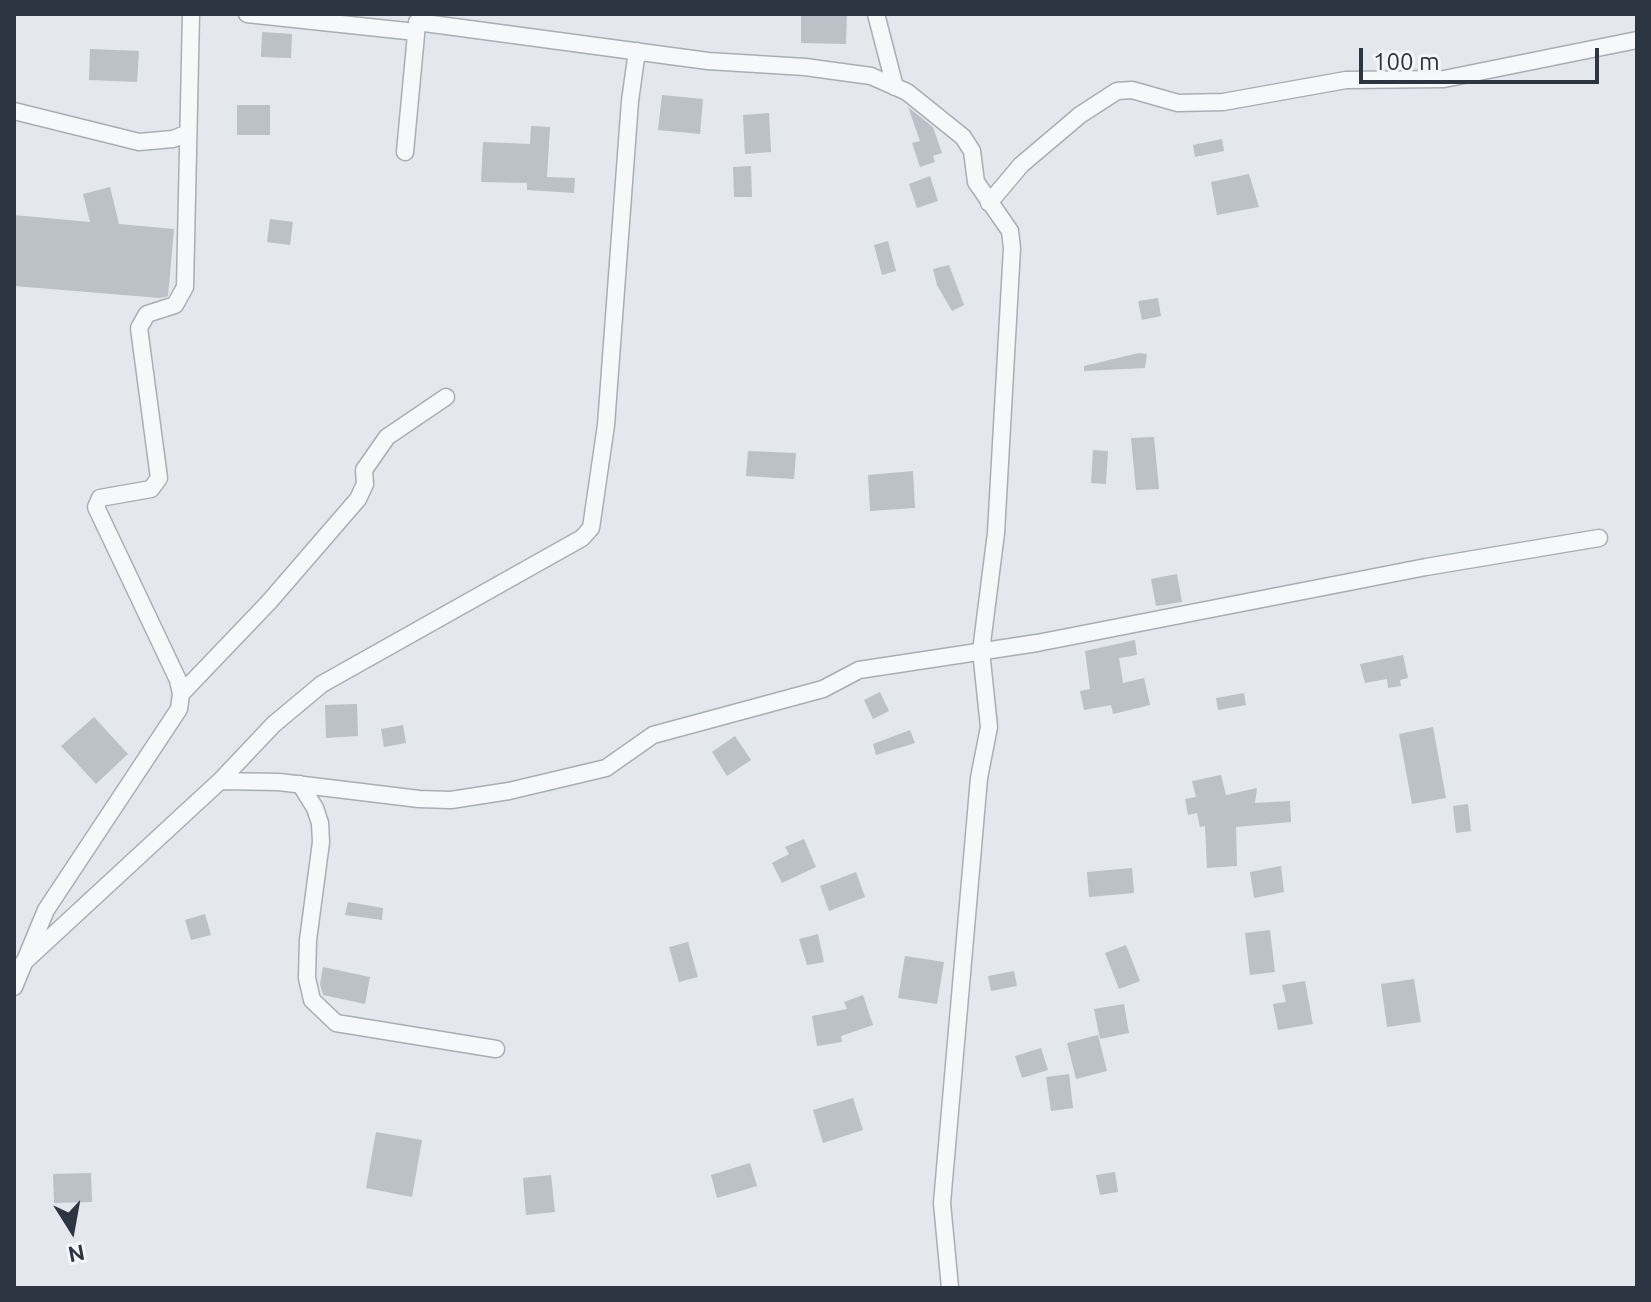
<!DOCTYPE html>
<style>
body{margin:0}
#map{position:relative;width:1651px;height:1302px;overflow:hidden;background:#e4e7eb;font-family:Ubuntu,sans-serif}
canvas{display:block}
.frame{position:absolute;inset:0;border:16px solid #2d3542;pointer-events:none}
.north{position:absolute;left:32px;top:1190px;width:80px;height:80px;-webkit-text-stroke:6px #f4f6f8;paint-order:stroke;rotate:169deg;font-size:22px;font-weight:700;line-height:32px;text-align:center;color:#2d3542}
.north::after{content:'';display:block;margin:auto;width:28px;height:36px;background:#2d3542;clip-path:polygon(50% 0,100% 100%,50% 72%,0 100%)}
.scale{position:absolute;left:1359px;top:48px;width:240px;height:36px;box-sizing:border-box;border:4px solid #2d3542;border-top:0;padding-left:10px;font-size:24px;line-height:28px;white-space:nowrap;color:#2d3542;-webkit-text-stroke:6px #f4f6f8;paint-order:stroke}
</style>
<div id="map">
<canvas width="1651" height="1302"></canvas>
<div class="frame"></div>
<div class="north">N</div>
<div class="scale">100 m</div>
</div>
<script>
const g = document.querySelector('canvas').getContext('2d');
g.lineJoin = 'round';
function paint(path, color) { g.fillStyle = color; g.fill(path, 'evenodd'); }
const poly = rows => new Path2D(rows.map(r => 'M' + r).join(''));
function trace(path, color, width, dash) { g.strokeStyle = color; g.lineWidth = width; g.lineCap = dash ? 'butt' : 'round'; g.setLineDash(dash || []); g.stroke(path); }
const building = poly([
 [801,14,847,14,846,44,801,43],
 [262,32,292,34,291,58,261,57],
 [90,49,139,51,137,82,89,80],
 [662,95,703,99,700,134,658,130],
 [237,105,270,105,270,135,237,135],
 [908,107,933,127,942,153,933,156,935,162,920,167,912,143,920,141],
 [769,113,771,152,745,154,743,115],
 [531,126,550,127,547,177,575,178,574,193,527,190,527,183,481,182,483,142,530,144],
 [1222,139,1224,151,1195,157,1193,145],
 [751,166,752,197,734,197,733,167],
 [1249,174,1259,207,1217,215,1211,182],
 [930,176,938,201,917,208,909,184],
 [110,187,119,224,174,229,168,296,160,298,14,286,14,215,90,222,83,194],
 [270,219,293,222,290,245,267,242],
 [888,241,896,271,882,275,874,245],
 [949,265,964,305,952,311,937,285,933,269],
 [1158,298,1161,316,1142,320,1138,301],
 [1139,353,1147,354,1145,368,1084,371,1084,366],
 [1154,437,1159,489,1136,490,1131,438],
 [1093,450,1108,451,1106,484,1091,483],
 [748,451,796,453,794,479,746,476],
 [913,471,915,508,870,511,868,475],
 [1177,574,1182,602,1156,606,1151,579],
 [1135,640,1137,655,1119,658,1123,683,1144,678,1150,705,1113,714,1111,705,1084,710,1080,691,1090,689,1085,651],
 [1403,655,1408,678,1400,680,1401,686,1388,688,1387,679,1365,683,1360,664],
 [880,692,889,711,873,719,864,700],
 [1244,693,1246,705,1218,710,1216,698],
 [357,704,358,736,326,738,325,705],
 [94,717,128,754,96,784,61,746],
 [403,725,406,743,384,747,381,729],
 [1433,727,1446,798,1412,804,1399,734],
 [910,730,915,743,876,755,873,744],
 [735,736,751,760,727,776,712,752],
 [1221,775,1226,795,1257,788,1255,803,1290,801,1291,822,1236,827,1237,866,1207,868,1205,826,1200,827,1197,813,1188,815,1185,799,1196,797,1192,781],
 [1468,804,1471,831,1456,833,1453,806],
 [804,839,816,867,782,883,772,863,789,854,785,847],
 [1281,866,1284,892,1254,898,1250,872],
 [1132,868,1134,893,1089,897,1087,872],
 [856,872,865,897,829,911,820,886],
 [348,902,383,908,382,920,345,915],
 [205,914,211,935,191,940,185,920],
 [1270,930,1275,972,1250,975,1245,933],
 [818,934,824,962,807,965,799,939],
 [688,942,698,977,679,982,669,947],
 [1126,945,1140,981,1119,989,1105,953],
 [905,956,944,962,937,1004,898,998],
 [323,967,370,977,365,1004,323,995,320,984],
 [1014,971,1017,986,991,991,988,976],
 [1414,979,1421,1022,1387,1027,1381,984],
 [1305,981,1313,1024,1278,1030,1273,1004,1286,1002,1282,985],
 [863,995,873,1025,841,1036,842,1042,817,1046,812,1016,847,1009,844,1002],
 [1124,1004,1129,1033,1100,1039,1094,1009],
 [1098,1035,1107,1071,1076,1079,1067,1043],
 [1041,1048,1048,1070,1022,1078,1015,1056],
 [1069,1074,1073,1108,1051,1111,1046,1077],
 [853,1098,863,1130,823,1143,813,1110],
 [376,1132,422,1140,412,1197,366,1188],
 [750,1163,757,1186,717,1198,711,1175],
 [1115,1172,1118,1192,1100,1195,1096,1175],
 [91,1173,92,1202,54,1203,53,1174],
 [551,1175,555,1212,526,1215,523,1178]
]);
const street = poly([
 [247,14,416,32],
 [876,14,895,87],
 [417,22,708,61,805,67,871,76,907,92,963,137,972,151,976,182,1010,231,1012,248,996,533,981,651,989,727,979,778,942,1203,950,1288],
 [14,111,139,142,173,139,188,133],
 [405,152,417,24],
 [989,203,1021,165,1080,115,1117,91,1132,90,1178,103,1223,102,1346,80,1444,79,1637,40],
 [181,694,269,602,358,499,365,484,364,470,387,437,446,397],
 [220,781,279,782,419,799,451,800,509,791,606,768,653,735,823,689,859,670,1037,643,1426,567,1599,538],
 [300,784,315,808,320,823,321,842,308,940,307,978,312,1000,336,1023,496,1049],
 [23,963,220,781,274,724,322,684,582,538,591,528,606,425,630,101,637,51],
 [14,987,46,910,179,709,181,694,178,680,96,507,100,498,151,489,159,478,139,328,147,314,175,305,185,287,191,14]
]);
paint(building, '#bcc0c7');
trace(street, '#a9aeb5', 19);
trace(street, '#f7f8f9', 16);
</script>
